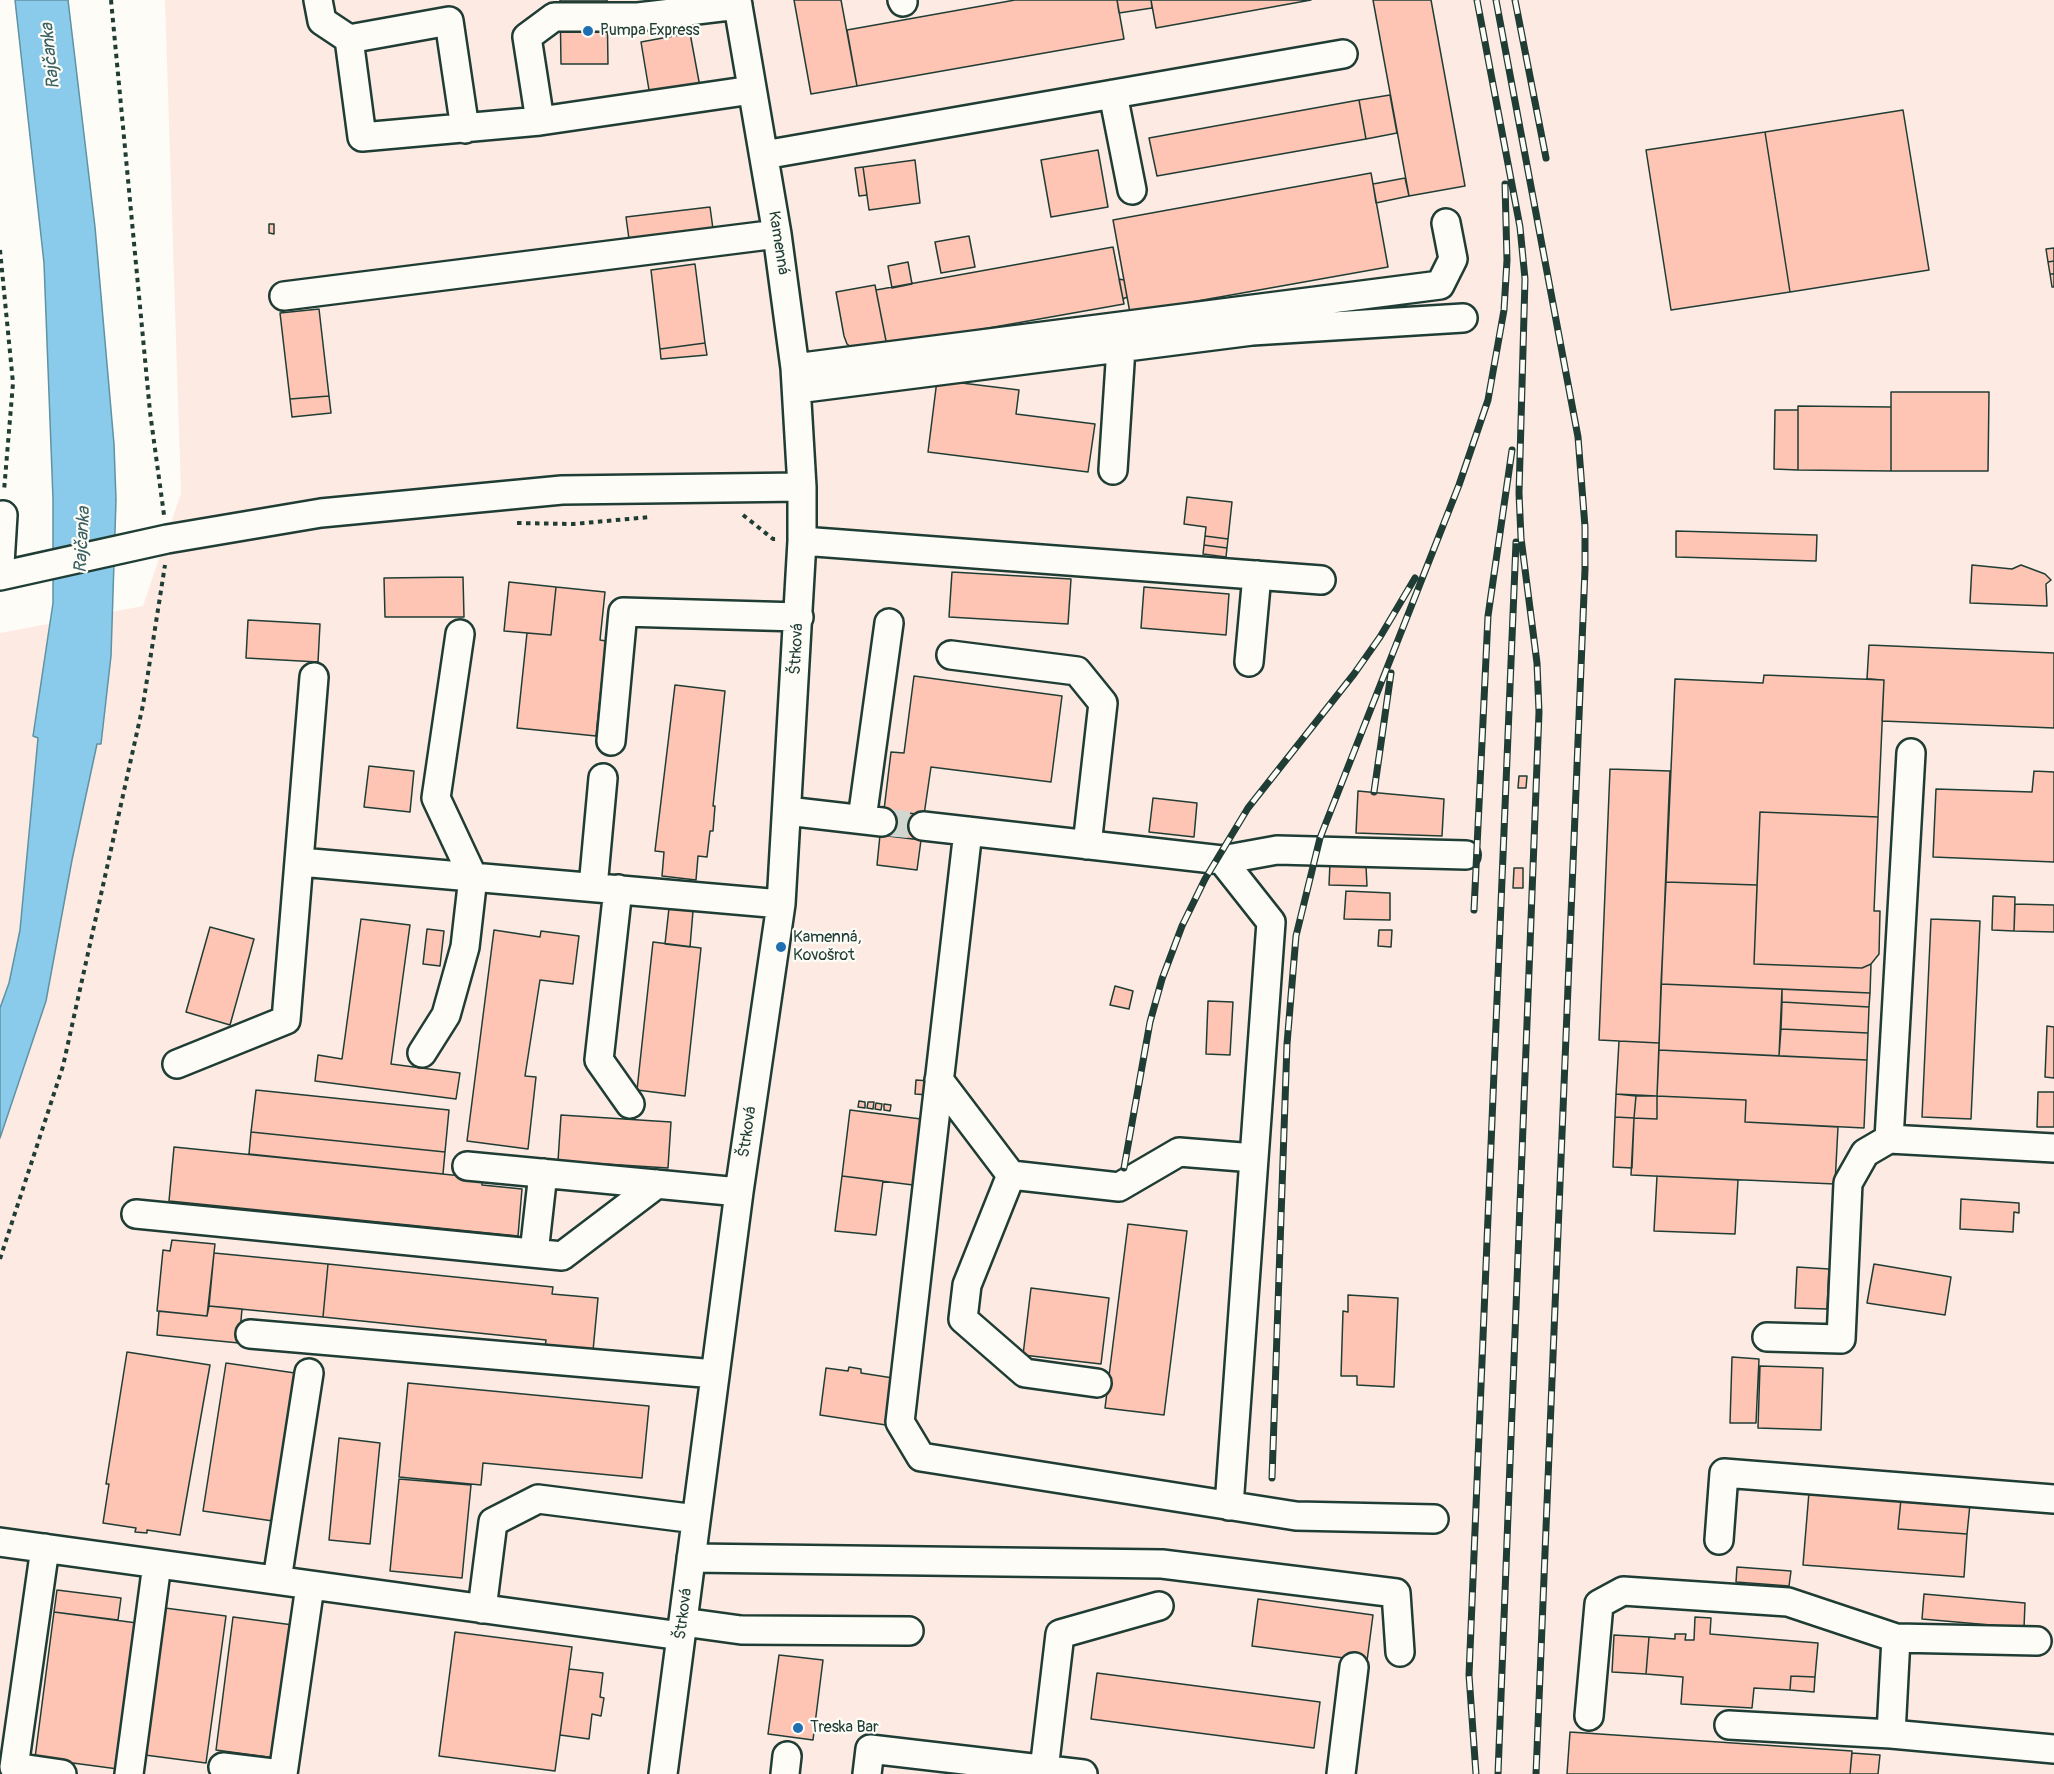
<!DOCTYPE html>
<meta charset="utf-8">
<style>
body{margin:0}
canvas{display:block;background:#fdfcf7}
</style>
<canvas width="2054" height="1774"></canvas>
<script>
const g = document.querySelector('canvas').getContext('2d');
g.lineJoin = 'round';
function paint(path, color) { g.fillStyle = color; g.fill(path, 'evenodd'); }
const poly = rows => new Path2D(rows.map(r => 'M' + r).join(''));
function trace(path, color, width, dash) { g.strokeStyle = color; g.lineWidth = width; g.lineCap = dash ? 'butt' : 'round'; g.setLineDash(dash || []); g.stroke(path); }
function write(font, color, halo, rows, align = 'center') {
  g.font = font + ' Pangolin,sans-serif'; g.lineWidth = 4.5; g.setLineDash([]); g.textBaseline = 'middle'; g.strokeStyle = halo; g.fillStyle = color; for (const [text, x, y, turn = 0] of rows) {
    g.save(); g.translate(x, y); g.rotate((+turn || 0) * Math.PI / 180); g.textAlign = isNaN(turn) ? turn : align; if (halo) g.strokeText(text, 0, 0); g.fillText(text, 0, 0); g.restore();
  }
}
const built = poly([
 [165,0,2054,0,2054,1774,0,1774,0,633,143,606,181,493]
]);
const water = poly([
 [15,0,68,0,95,227,114,444,116,500,111,656,101,744,97,744,72,860,46,1001,0,1138,0,1008,9,983,20,930,38,738,33,736,53,603,53,499,44,263,15,0]
]);
const building = poly([
 [560,0,607,0,608,64,561,64,560,0],
 [794,0,841,0,857,86,811,94,794,0],
 [1015,0,1117,0,1124,39,857,86,847,30,1015,0],
 [1117,0,1151,0,1152,8,1119,13,1117,0],
 [1151,0,1311,0,1156,28,1151,0],
 [1373,0,1431,0,1465,186,1409,196,1373,0],
 [690,33,700,87,650,96,641,42,690,33],
 [1390,95,1397,133,1366,139,1359,100,1390,95],
 [1359,100,1366,139,1157,176,1149,138,1359,100],
 [1903,110,1929,270,1790,292,1765,132,1903,110],
 [1765,132,1790,292,1671,310,1646,150,1765,132],
 [1098,150,1108,207,1051,217,1041,160,1098,150],
 [915,160,920,203,869,210,863,167,915,160],
 [863,167,867,195,859,196,855,168,863,167],
 [1371,173,1388,267,1130,313,1113,220,1371,173],
 [1405,178,1409,196,1376,203,1373,184,1405,178],
 [710,207,713,229,629,239,626,217,710,207],
 [269,224,274,224,274,234,269,233,269,224],
 [969,236,975,267,941,273,935,242,969,236],
 [1113,247,1124,304,887,346,876,290,1113,247],
 [2054,248,2054,261,2048,262,2046,249,2054,248],
 [2054,261,2054,274,2050,274,2048,262,2054,261],
 [908,262,912,284,892,288,888,266,908,262],
 [695,264,705,343,660,349,651,270,695,264],
 [2050,274,2054,274,2054,287,2052,287,2050,274],
 [1119,279,1124,280,1127,297,1123,299,1119,279],
 [875,285,887,346,857,351,847,344,844,336,836,292,875,285],
 [319,309,329,396,290,399,280,313,319,309],
 [705,343,707,355,661,359,660,349,705,343],
 [937,380,1019,390,1016,414,1095,424,1088,472,928,452,937,380],
 [1891,392,1989,392,1988,471,1891,471,1891,392],
 [329,396,331,413,292,417,290,399,329,396],
 [1798,406,1891,407,1891,471,1798,470,1798,406],
 [1775,410,1798,410,1798,470,1774,469,1775,410],
 [1187,497,1232,502,1228,539,1205,536,1206,527,1184,524,1187,497],
 [1676,531,1817,535,1816,561,1676,557,1676,531],
 [1205,536,1228,539,1227,548,1204,545,1205,536],
 [1204,545,1227,548,1226,557,1203,554,1204,545],
 [1972,565,2012,569,2021,565,2045,574,2051,580,2046,584,2047,606,1970,603,1972,565],
 [952,572,1071,579,1068,624,949,617,952,572],
 [463,577,464,617,385,617,384,578,463,577],
 [509,582,556,587,551,635,504,631,509,582],
 [556,587,605,592,600,640,606,641,596,736,517,728,527,633,551,635,556,587],
 [1144,587,1229,594,1226,635,1141,628,1144,587],
 [248,620,320,624,318,662,246,658,248,620],
 [1869,645,2054,653,2054,728,1882,721,1884,680,1867,679,1869,645],
 [1764,675,1884,680,1878,817,1760,812,1757,885,1666,882,1675,679,1763,683,1764,675],
 [914,676,1062,696,1051,782,931,767,924,815,884,810,891,752,904,753,914,676],
 [675,685,725,691,713,806,715,806,713,831,710,831,707,857,698,856,696,880,662,876,664,852,655,851,675,685],
 [369,766,414,771,410,812,364,807,369,766],
 [1610,769,1670,771,1659,1043,1599,1040,1610,769],
 [2034,771,2054,772,2054,862,1933,857,1936,789,2032,792,2034,771],
 [1519,776,1527,776,1526,788,1518,788,1519,776],
 [1358,791,1444,799,1442,836,1356,833,1358,791],
 [1153,798,1197,803,1194,837,1149,832,1153,798],
 [884,810,924,815,921,840,880,835,884,810],
 [1760,812,1878,817,1874,911,1880,911,1879,954,1871,964,1862,968,1754,964,1760,812],
 [880,835,921,840,917,870,877,865,880,835],
 [1330,863,1366,866,1367,886,1329,885,1330,863],
 [1514,868,1523,868,1523,888,1513,888,1514,868],
 [1666,882,1757,885,1754,964,1862,968,1871,964,1870,993,1661,984,1666,882],
 [1346,891,1390,893,1390,920,1344,919,1346,891],
 [1993,896,2015,897,2014,931,1992,930,1993,896],
 [2015,904,2054,905,2054,932,2014,931,2015,904],
 [669,908,693,911,690,947,665,944,669,908],
 [361,919,410,925,391,1064,460,1073,456,1099,315,1081,318,1055,342,1059,361,919],
 [1931,919,1980,921,1971,1119,1922,1117,1931,919],
 [210,927,254,939,230,1025,186,1012,210,927],
 [427,929,444,931,440,966,423,964,427,929],
 [494,930,540,937,541,931,579,936,573,984,540,980,525,1076,536,1077,528,1149,467,1141,494,930],
 [1379,930,1392,930,1391,947,1378,946,1379,930],
 [653,942,701,948,685,1096,637,1090,653,942],
 [1661,984,1782,989,1779,1056,1659,1050,1661,984],
 [1115,986,1133,991,1129,1009,1110,1005,1115,986],
 [1782,989,1870,993,1869,1007,1782,1002,1782,989],
 [1208,1001,1233,1002,1230,1055,1206,1054,1208,1001],
 [1782,1002,1869,1007,1868,1033,1781,1029,1782,1002],
 [2047,1026,2054,1027,2054,1078,2045,1077,2047,1026],
 [1781,1029,1868,1033,1867,1060,1779,1056,1781,1029],
 [1619,1041,1659,1043,1657,1096,1616,1094,1619,1041],
 [1659,1050,1867,1060,1864,1128,1745,1122,1746,1100,1657,1096,1659,1050],
 [916,1080,930,1081,928,1095,915,1094,916,1080],
 [256,1090,449,1110,445,1152,251,1132,256,1090],
 [2038,1092,2054,1092,2054,1127,2037,1127,2038,1092],
 [1616,1094,1636,1096,1634,1118,1615,1117,1616,1094],
 [1636,1096,1657,1096,1657,1119,1634,1118,1636,1096],
 [1657,1096,1746,1100,1745,1122,1838,1127,1835,1184,1631,1175,1634,1118,1657,1119,1657,1096],
 [859,1101,865,1102,865,1108,858,1107,859,1101],
 [868,1102,874,1102,873,1109,867,1108,868,1102],
 [876,1103,882,1104,881,1110,875,1109,876,1103],
 [884,1104,891,1105,890,1111,884,1110,884,1104],
 [850,1110,921,1119,913,1185,842,1176,850,1110],
 [561,1115,671,1122,668,1168,558,1161,561,1115],
 [1615,1117,1634,1118,1632,1168,1613,1167,1615,1117],
 [251,1132,445,1152,443,1174,249,1154,251,1132],
 [174,1147,482,1178,482,1185,522,1189,518,1236,169,1201,174,1147],
 [842,1176,883,1181,876,1235,835,1231,842,1176],
 [1657,1176,1738,1180,1735,1234,1654,1231,1657,1176],
 [1961,1199,2019,1203,2019,1213,2014,1212,2013,1232,1960,1229,1961,1199],
 [1128,1224,1187,1231,1164,1415,1105,1408,1128,1224],
 [172,1240,215,1244,207,1316,157,1311,163,1250,170,1251,172,1240],
 [214,1253,328,1264,323,1317,209,1306,214,1253],
 [328,1264,553,1287,552,1294,598,1298,593,1351,545,1347,546,1340,323,1317,328,1264],
 [1874,1264,1951,1277,1945,1315,1867,1303,1874,1264],
 [1797,1267,1829,1269,1827,1309,1795,1308,1797,1267],
 [1031,1288,1109,1298,1101,1364,1023,1355,1031,1288],
 [1348,1295,1398,1298,1394,1387,1357,1385,1357,1376,1341,1376,1343,1311,1348,1312,1348,1295],
 [209,1306,242,1309,239,1343,157,1335,159,1311,207,1316,209,1306],
 [127,1352,210,1365,180,1535,147,1530,147,1533,135,1532,136,1528,103,1523,109,1484,106,1484,127,1352],
 [1732,1357,1759,1359,1756,1423,1730,1423,1732,1357],
 [226,1363,295,1373,273,1521,203,1511,226,1363],
 [1760,1366,1823,1368,1821,1430,1758,1428,1760,1366],
 [849,1367,861,1369,861,1373,893,1378,886,1425,820,1415,826,1368,848,1371,849,1367],
 [408,1383,649,1406,642,1478,483,1463,481,1485,399,1477,408,1383],
 [339,1438,380,1443,370,1544,329,1540,339,1438],
 [399,1479,471,1485,462,1578,390,1571,399,1479],
 [1809,1492,1901,1499,1898,1529,1967,1534,1964,1577,1803,1565,1809,1492],
 [1901,1499,1970,1504,1967,1534,1898,1529,1901,1499],
 [1737,1567,1791,1571,1789,1586,1736,1582,1737,1567],
 [57,1590,121,1598,118,1620,54,1612,57,1590],
 [1924,1594,2025,1603,2024,1628,1922,1619,1924,1594],
 [1258,1599,1373,1615,1367,1661,1252,1646,1258,1599],
 [165,1608,226,1616,206,1763,145,1755,165,1608],
 [54,1612,137,1623,118,1769,35,1758,54,1612],
 [233,1617,293,1625,275,1758,216,1750,233,1617],
 [1695,1617,1711,1618,1710,1634,1818,1643,1815,1677,1791,1676,1790,1690,1754,1688,1752,1708,1681,1704,1683,1677,1646,1674,1649,1637,1675,1639,1675,1634,1686,1634,1685,1640,1694,1640,1695,1617],
 [455,1632,572,1647,555,1771,439,1756,455,1632],
 [1614,1635,1649,1637,1646,1674,1612,1672,1614,1635],
 [779,1655,823,1660,813,1740,768,1734,779,1655],
 [569,1669,603,1673,600,1697,604,1698,601,1716,592,1714,589,1739,560,1735,569,1669],
 [1097,1673,1320,1702,1314,1748,1091,1719,1097,1673],
 [1791,1676,1815,1677,1814,1692,1790,1690,1791,1676],
 [1570,1732,1852,1751,1850,1774,1567,1774,1570,1732],
 [1852,1753,1880,1755,1878,1774,1850,1774,1852,1753]
]);
const minorTunnel = poly([
 [882,822,923,826]
]);
const path = poly([
 [111,0,150,412,164,515],
 [0,250,13,383,4,491],
 [743,515,773,539,777,539],
 [517,523,573,524,650,517],
 [0,1259,63,1066,143,705,165,565]
]);
const minor = poly([
 [318,0,322,21,349,39,362,137,540,121,752,90],
 [902,0,903,2],
 [349,39,449,21,465,129],
 [1113,94,1132,190],
 [540,121,527,37,554,17,638,17,738,5],
 [764,155,1343,54],
 [284,296,777,234],
 [795,368,1440,285,1453,259,1446,223],
 [797,389,1252,331,1463,318],
 [1113,470,1121,348],
 [802,541,1321,580],
 [0,564,3,515],
 [0,576,167,539,321,513,562,490,802,487],
 [951,655,1077,671,1103,703,1087,845],
 [1249,662,1257,575],
 [611,741,623,612,799,617],
 [1911,753,1889,1139,2054,1148],
 [787,811,882,822],
 [862,819,889,623],
 [923,826,1222,860,1277,850,1466,855],
 [968,831,900,1422,921,1457,1296,1516,1434,1519],
 [1222,860,1271,922,1229,1506],
 [300,862,781,904],
 [593,887,603,778],
 [618,889,599,1060,630,1104],
 [422,1053,446,1015,465,947,473,877,436,798,460,634],
 [177,1064,286,1020,314,677],
 [939,1080,1011,1175,1119,1187,1179,1152,1254,1158],
 [467,1166,739,1192],
 [1011,1175,967,1285,963,1319,1025,1373,1097,1383],
 [136,1214,562,1256,657,1184],
 [534,1253,543,1173],
 [250,1334,715,1374],
 [1767,1337,1841,1339,1848,1183,1865,1153,1889,1139],
 [1719,1540,1724,1473,2054,1499],
 [0,1542,681,1636],
 [45,1548,14,1767,62,1774],
 [691,1558,1162,1564,1396,1593,1400,1652],
 [277,1580,309,1373],
 [482,1609,493,1522,538,1499,696,1519],
 [683,1622,741,1630,909,1631],
 [1589,1716,1599,1604,1623,1591,1788,1602,1896,1638,2037,1641],
 [1729,1725,1891,1734,2054,1749],
 [1891,1734,1896,1638],
 [223,1767,281,1774],
 [1044,1770,1060,1634,1159,1606],
 [129,1774,157,1564],
 [283,1774,310,1586],
 [663,1774,739,1192,781,904,802,541,802,487,795,368,777,234,737,0],
 [785,1774,787,1756],
 [867,1774,870,1749,1083,1774],
 [1341,1774,1354,1667]
]);
const rail = poly([
 [1477,0,1520,227,1525,279,1519,493,1521,538,1537,663,1539,712,1498,1774],
 [1496,0,1578,437,1585,527,1585,569,1536,1774],
 [1515,0,1546,158],
 [1374,792,1391,673],
 [1474,910,1488,616,1512,450],
 [1124,1168,1150,1022,1162,979,1182,926,1205,879,1248,808,1354,674,1380,637,1415,578],
 [1272,1478,1287,1044,1296,936,1320,838,1459,485,1488,400,1504,310,1507,260,1505,184],
 [1476,1774,1469,1675,1516,542]
]);
const markers = [
 [588,31,6,"#1f6fb2"],
 [781,947,6,"#1f6fb2"],
 [798,1728,6,"#1f6fb2"]
];
const poiNames = [
 ["Pumpa Express",600,31],
 ["Kamenná,",793,938],
 ["Kovošrot",793,956],
 ["Treska Bar",810,1728]
];
const streetNames = [
 ["Kamenná",778,243,81],
 ["Štrková",797,649,-87],
 ["Štrková",748,1132,-82],
 ["Štrková",684,1614,-83]
];
const waterNames = [
 ["Rajčanka",51,56,-96],
 ["Rajčanka",83,540,-87]
];
paint(built, '#fdebe3');
paint(water, '#8acaeb');
trace(water, '#5f92a2', 1.5);
paint(building, '#fec4b4');
trace(building, '#1f3d34', 1.5);
trace(minorTunnel, '#d1d6d0', 27, [27, 14]);
trace(minor, '#1f3d34', 32);
trace(path, '#1f3d34', 4, [4.5, 4.5]);
trace(minor, '#fdfcf7', 27);
trace(rail, '#1f3d34', 7);
trace(rail, '#fdfcf7', 4.5, [14]);
for (const [x, y, r, color] of markers) { const dot = new Path2D(); dot.arc(x, y, r, 0, 2 * Math.PI); g.fillStyle = color; g.fill(dot); trace(dot, '#fdfcf7', 2); }
write('16px', '#1f3d34', '#fdfcf7', poiNames, 'left');
write('16px', '#1f3d34', '#fdfcf7', streetNames);
write('italic 18px', '#3a6062', '#fdfcf7', waterNames);
</script>
